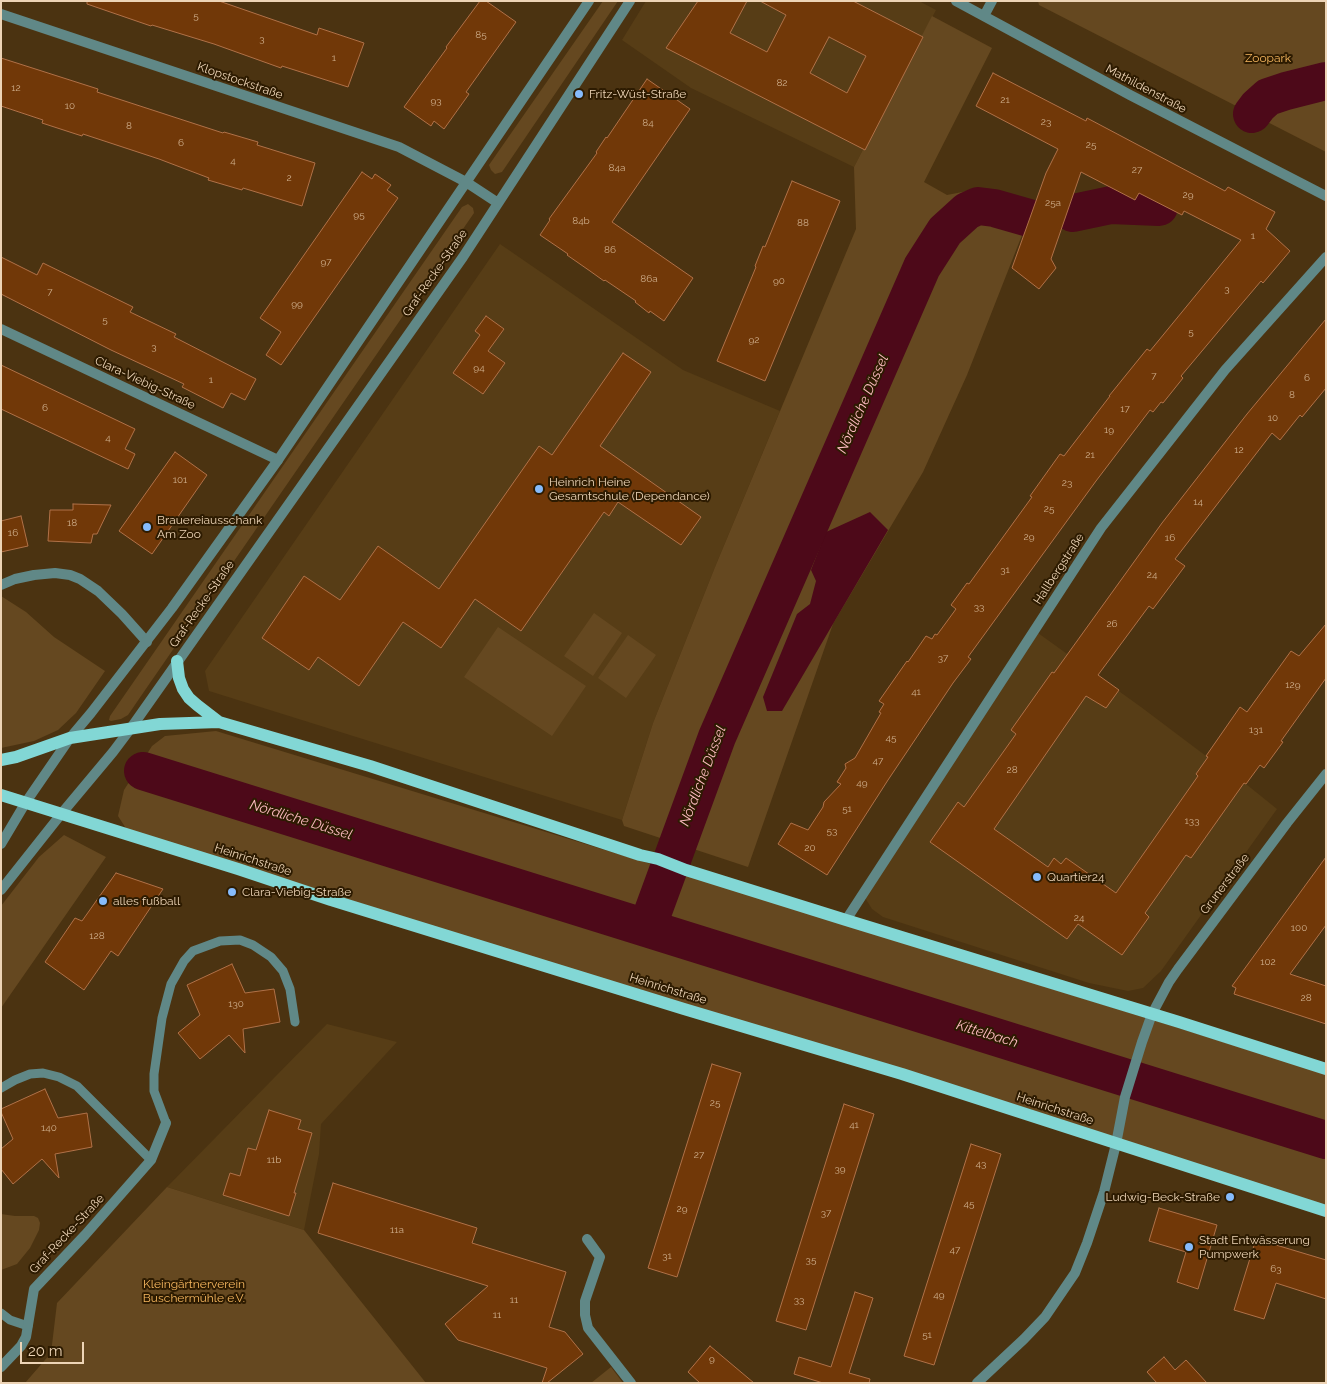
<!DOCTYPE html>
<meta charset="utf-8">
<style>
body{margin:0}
#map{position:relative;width:1327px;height:1384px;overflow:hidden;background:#4b3311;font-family:Raleway,sans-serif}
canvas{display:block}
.frame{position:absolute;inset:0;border:2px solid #edd4b6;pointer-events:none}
.scale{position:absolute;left:20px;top:1342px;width:64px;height:22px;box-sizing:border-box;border:2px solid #edd4b6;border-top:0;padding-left:6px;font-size:15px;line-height:18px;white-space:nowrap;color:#edd4b6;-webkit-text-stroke:4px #2d1b01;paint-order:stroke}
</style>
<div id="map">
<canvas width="1327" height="1384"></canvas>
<div class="frame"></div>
<div class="scale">20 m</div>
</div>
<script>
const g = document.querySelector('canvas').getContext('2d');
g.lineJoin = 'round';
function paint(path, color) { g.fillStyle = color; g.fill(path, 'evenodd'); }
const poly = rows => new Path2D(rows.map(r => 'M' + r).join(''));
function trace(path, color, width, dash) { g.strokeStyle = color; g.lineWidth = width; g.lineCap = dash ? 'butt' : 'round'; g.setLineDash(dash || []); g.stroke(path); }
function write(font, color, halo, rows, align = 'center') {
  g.font = font + ' Raleway,sans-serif'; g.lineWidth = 4; g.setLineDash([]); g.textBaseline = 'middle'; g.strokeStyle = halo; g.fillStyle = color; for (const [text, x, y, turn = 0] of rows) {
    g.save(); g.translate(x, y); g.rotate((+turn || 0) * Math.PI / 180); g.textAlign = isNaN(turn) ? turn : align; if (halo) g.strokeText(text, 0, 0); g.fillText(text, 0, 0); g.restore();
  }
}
const built = poly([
 [646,1,919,1,936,10,854,167,691,88,622,40],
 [500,244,683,370,780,411,715,567,653,723,622,820,209,691,205,671],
 [1038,633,1141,707,1206,756,1246,784,1277,809,1161,971,1143,988,1128,991,1089,983,883,917,872,909,862,893],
 [327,1024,397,1042,321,1124,319,1154,304,1230,167,1187]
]);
const green = poly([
 [603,1,618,1,502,172,495,174,491,170,489,165],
 [1038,1,1326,1,1326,152,1039,5],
 [932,16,992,48,924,182,947,195,983,188,1035,202,967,375,923,472,833,624,748,867,624,826,622,820,653,723,715,567,856,229,854,167],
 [468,204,473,208,474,213,141,696,128,715,121,719,111,721,109,720,110,716,462,207],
 [1,596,26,612,54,637,105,671,76,713,58,730,34,741,1,748],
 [594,613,622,633,593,676,564,656],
 [498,627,586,686,552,736,464,677],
 [628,635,656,655,626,698,598,678],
 [216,731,690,876,1326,1074,1326,1207,127,830,118,816,124,790,152,746,165,736],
 [64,835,106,857,1,1008,1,906,39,857],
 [167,1187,304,1230,426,1383,25,1383,51,1353,57,1303],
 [1,1214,15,1216,34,1216,38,1218,40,1223,39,1230,30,1248,17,1264,1,1270],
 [611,1367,623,1383,591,1383]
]);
const water = poly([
 [870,512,888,530,782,711,767,711,763,697,797,614,810,604,816,581,811,570,826,532]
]);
const river = poly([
 [1252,114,1258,106,1268,97,1286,91,1326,81],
 [1073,213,1111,205,1159,207],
 [143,771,1326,1140],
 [647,928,717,737,922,267,945,231,967,211,978,206,994,208,1029,218]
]);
const building = poly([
 [87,1,219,1,317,35,319,28,364,43,348,87,282,66,281,68,214,44,152,25,151,26,87,4,87,1],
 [480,1,486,1,516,22,466,92,469,94,444,129,434,121,431,126,404,107,447,48,446,47,480,1],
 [698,1,747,1,730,33,767,52,786,15,760,1,853,1,923,37,865,150,666,48,698,1],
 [829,37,866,56,847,93,810,73,829,37],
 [1,58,98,89,97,92,223,133,224,132,258,142,257,145,315,163,302,206,243,188,242,190,208,180,209,178,159,159,83,134,82,136,42,123,43,120,1,106,1,58],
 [993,73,1086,121,1087,118,1225,191,1228,187,1275,212,1266,229,1290,251,1263,283,1261,281,1233,314,1181,376,1183,378,1163,403,1161,402,1153,412,1150,410,1096,481,968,657,971,659,953,683,888,780,827,875,778,844,791,823,808,830,823,807,824,802,841,784,837,782,846,768,845,764,855,758,881,713,879,712,884,704,879,701,907,661,908,662,926,636,932,639,935,634,937,635,956,609,951,605,967,583,969,584,1032,497,1030,496,1060,454,1064,456,1110,396,1109,396,1147,349,1150,351,1241,240,1184,211,1182,215,1139,193,1135,200,1081,172,1051,259,1056,268,1039,289,1012,268,1046,173,1058,149,976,106,993,73],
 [647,79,690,109,612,222,693,278,664,321,650,311,649,313,635,302,636,301,605,280,604,281,590,271,567,255,568,254,540,235,550,220,549,219,597,153,596,152,606,137,607,138,647,79],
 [362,172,372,179,375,174,391,185,387,190,398,198,281,365,266,355,281,332,260,318,362,172],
 [792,181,840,201,765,381,717,361,756,267,755,266,763,246,765,247,792,181],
 [1,257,37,275,43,263,133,307,130,312,176,334,174,337,256,379,245,400,231,393,223,408,182,387,184,384,111,350,1,294,1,257],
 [486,316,504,329,488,351,505,363,483,394,453,373,480,335,475,331,486,316],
 [1326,319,1326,388,1302,417,1300,415,1280,440,1272,433,1175,559,1185,566,1153,609,1149,606,1098,675,1119,690,1106,708,1086,696,994,829,1048,867,1054,858,1061,864,1066,858,1116,893,1198,776,1196,774,1208,757,1206,756,1240,707,1247,712,1291,651,1299,656,1326,624,1326,678,1281,741,1283,742,1264,768,1260,765,1246,784,1244,783,1191,858,1186,855,1145,913,1149,917,1122,955,1078,924,1067,939,930,842,958,802,964,807,1016,734,1011,730,1052,672,1054,673,1162,523,1247,414,1326,319],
 [623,353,651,372,600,446,701,517,681,545,618,502,609,516,604,512,521,631,475,599,441,648,403,622,359,686,318,657,309,670,262,638,304,576,340,600,378,546,439,589,539,446,552,455,623,353],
 [1,365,135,429,125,449,135,454,128,469,1,409,1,365],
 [175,452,207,475,152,554,119,531,175,452],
 [73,504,111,505,97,534,93,534,91,543,48,541,50,510,73,510,73,504],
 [21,516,28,546,1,552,1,521,21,516],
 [1326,857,1326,925,1290,974,1326,986,1326,1024,1234,994,1236,988,1232,986,1326,857],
 [116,873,163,889,118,956,111,951,84,990,45,962,75,918,82,921,116,873],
 [232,964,245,993,274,989,280,1022,243,1029,245,1053,229,1035,200,1059,178,1033,200,1015,187,985,232,964],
 [712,1064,741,1073,677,1277,648,1268,712,1064],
 [45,1089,58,1118,87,1113,92,1147,55,1154,59,1178,42,1159,13,1184,1,1169,1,1149,13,1139,1,1112,1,1109,45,1089],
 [844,1104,874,1114,806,1330,776,1321,844,1104],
 [269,1110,301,1120,298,1129,312,1133,294,1193,296,1193,289,1216,223,1195,230,1173,240,1176,248,1148,256,1150,269,1110],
 [971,1144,1001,1154,934,1365,904,1356,971,1144],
 [333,1183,477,1228,472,1243,566,1272,549,1327,565,1332,583,1354,547,1383,542,1383,547,1368,458,1340,445,1324,488,1286,318,1233,333,1183],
 [1159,1208,1217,1225,1198,1289,1177,1282,1186,1252,1149,1241,1159,1208],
 [1256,1239,1326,1260,1326,1299,1276,1283,1264,1319,1234,1310,1256,1239],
 [855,1292,873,1298,849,1373,870,1379,869,1383,823,1383,794,1374,799,1357,831,1367,855,1292],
 [710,1346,754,1383,700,1383,688,1372,710,1346],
 [1164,1357,1175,1370,1186,1360,1207,1383,1157,1383,1147,1372,1164,1357]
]);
const service = poly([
 [1,1088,15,1080,30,1074,43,1073,59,1077,77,1086,151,1160],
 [166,1123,154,1091,154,1074,162,1018,171,984,184,961,193,951,220,941,240,940,253,945,271,957,283,971,290,989,295,1022],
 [1,1313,10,1320,28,1326]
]);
const minor = poly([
 [956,1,1130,95,1326,196],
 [1,14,399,147,466,182],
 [984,16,992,1],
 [1,329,278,460],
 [1,585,15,579,34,575,55,573,70,575,80,579,98,591,122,614,147,642],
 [846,920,1101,528,1225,370,1326,257],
 [587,1239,600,1257,585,1301,585,1315,588,1328,631,1383],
 [1,1367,21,1346,26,1337,34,1289,85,1235,151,1160,166,1123],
 [977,1383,1024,1339,1045,1317,1075,1273,1087,1243,1104,1192,1116,1144]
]);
const tertiary = poly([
 [466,182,498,203],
 [1,844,26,802,70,738,91,713,172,608,278,460,589,1],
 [1,890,62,813,113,752,131,728,463,257,630,1],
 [1116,1144,1125,1097,1142,1042,1152,1014,1169,982,1178,969,1287,823,1326,774]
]);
const primary = poly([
 [177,661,179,678,183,689,189,698,197,705,219,722],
 [1,760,16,757,70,738,160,724,219,722,370,766,640,855,658,859,686,870,846,920,1179,1022,1326,1069],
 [1,795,238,869,331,900,684,1009,902,1074,1326,1211]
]);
const markers = [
 [579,94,5,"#86bbfb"],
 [539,489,5,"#86bbfb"],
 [147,527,5,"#86bbfb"],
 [1037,877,5,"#86bbfb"],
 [232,892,5,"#86bbfb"],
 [103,901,5,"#86bbfb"],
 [1230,1197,5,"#86bbfb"],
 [1189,1247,5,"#86bbfb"]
];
const numberNames = [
 ["5",196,16],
 ["85",481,35],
 ["3",262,39],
 ["1",334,58],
 ["82",782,83],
 ["12",16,88],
 ["21",1005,100],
 ["93",436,101],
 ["10",70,106],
 ["23",1046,122],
 ["84",648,123],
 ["8",129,126],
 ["6",181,143],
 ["25",1091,145],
 ["4",233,161],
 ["84a",617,168],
 ["27",1137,170],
 ["2",289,178],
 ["29",1188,195],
 ["25a",1053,203],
 ["95",359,215],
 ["84b",581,221],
 ["88",803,223],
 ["1",1253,236],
 ["86",610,250],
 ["97",326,262],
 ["86a",649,279],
 ["90",779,281],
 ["3",1227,289],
 ["7",50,292],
 ["99",297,304],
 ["5",105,320],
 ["5",1191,332],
 ["92",754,340],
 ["3",154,347],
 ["94",479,368],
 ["7",1154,376],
 ["6",1307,378],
 ["1",211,380],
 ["8",1292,395],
 ["6",45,408],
 ["17",1125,409],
 ["10",1273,418],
 ["19",1109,430],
 ["4",108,438],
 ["12",1239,450],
 ["21",1090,455],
 ["101",180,480],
 ["23",1067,483],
 ["14",1198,502],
 ["25",1049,509],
 ["18",72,523],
 ["16",13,533],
 ["29",1029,537],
 ["16",1170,538],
 ["31",1005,570],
 ["24",1152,575],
 ["33",979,607],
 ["26",1112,624],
 ["37",943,658],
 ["129",1293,685],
 ["41",916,692],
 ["131",1256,730],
 ["45",891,738],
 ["47",878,761],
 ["28",1012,770],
 ["49",862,783],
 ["51",847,809],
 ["133",1192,821],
 ["53",832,831],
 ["20",810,848],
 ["24",1079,918],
 ["100",1299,928],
 ["128",97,936],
 ["102",1268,962],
 ["28",1306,998],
 ["130",236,1004],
 ["25",715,1103],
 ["41",854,1125],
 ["140",49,1128],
 ["27",699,1155],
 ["11b",274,1160],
 ["43",981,1164],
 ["39",840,1169],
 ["45",969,1204],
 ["29",682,1209],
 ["37",826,1213],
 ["11a",397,1230],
 ["47",955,1250],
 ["31",667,1256],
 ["35",811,1260],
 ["63",1276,1269],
 ["49",939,1295],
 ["11",514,1300],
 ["33",799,1300],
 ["11",497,1315],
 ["51",927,1335],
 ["9",712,1359]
];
const parkNames = [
 ["Zoopark",1268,58],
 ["Kleingärtnerverein",194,1284],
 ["Buschermühle e.V.",194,1298]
];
const streetNames = [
 ["Klopstockstraße",240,81,19],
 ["Mathildenstraße",1146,89,28],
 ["Graf-Recke-Straße",435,273,-55],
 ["Clara-Viebig-Straße",145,383,25],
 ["Hallbergstraße",1059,569,-57],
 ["Graf-Recke-Straße",202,604,-55],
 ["Heinrichstraße",253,860,18],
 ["Grunerstraße",1225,884,-53],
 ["Heinrichstraße",668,989,17],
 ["Heinrichstraße",1055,1109,18],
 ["Graf-Recke-Straße",67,1234,-47]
];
const poiNames = [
 ["Fritz-Wüst-Straße",589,94],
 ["Heinrich Heine",549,482],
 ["Gesamtschule (Dependance)",549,496],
 ["Brauereiausschank",157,520],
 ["Am Zoo",157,534],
 ["Quartier24",1047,877],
 ["Clara-Viebig-Straße",242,892],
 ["alles fußball",113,901],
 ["Ludwig-Beck-Straße",1220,1197,"right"],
 ["Stadt Entwässerung",1199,1240],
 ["Pumpwerk",1199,1254]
];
const waterNames = [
 ["Nördliche Düssel",863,404,-66],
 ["Nördliche Düssel",703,776,-69],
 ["Nördliche Düssel",301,820,17],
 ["Kittelbach",987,1034,17]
];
paint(built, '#573d16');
paint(green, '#654820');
paint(water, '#4d0919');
trace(river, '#4d0919', 38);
paint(building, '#713808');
trace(building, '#b07148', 1);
trace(service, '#608887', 9);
trace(minor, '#608887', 10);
trace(tertiary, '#608887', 10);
trace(primary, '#82d7d5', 12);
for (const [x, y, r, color] of markers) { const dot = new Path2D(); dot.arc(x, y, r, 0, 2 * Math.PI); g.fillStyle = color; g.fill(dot); trace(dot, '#2d1b01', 2); }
write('10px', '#cead8a', null, numberNames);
write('12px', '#f6b75f', '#2d1b01', parkNames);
write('12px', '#edd4b6', '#2d1b01', streetNames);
write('12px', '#edd4b6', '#2d1b01', poiNames, 'left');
write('italic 14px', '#fdbbc0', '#2d1b01', waterNames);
</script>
